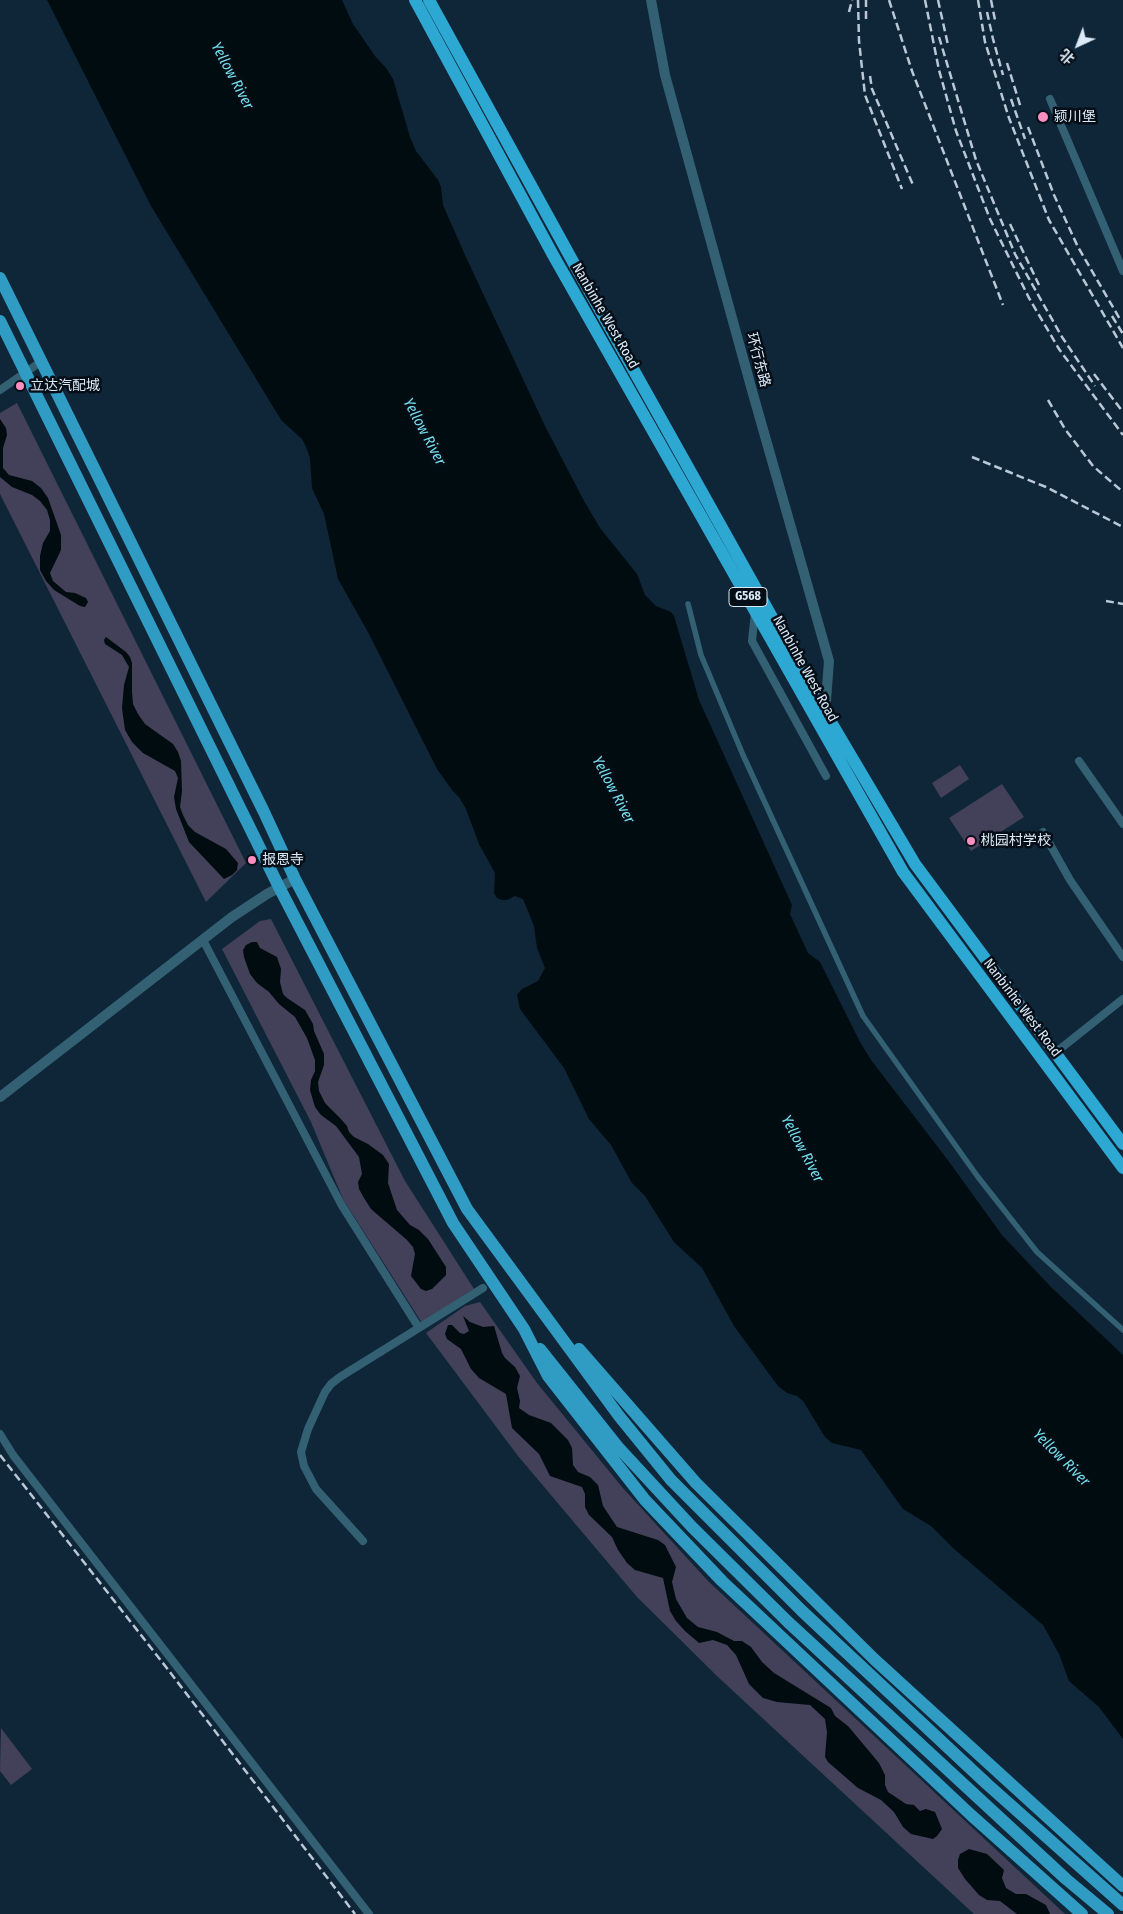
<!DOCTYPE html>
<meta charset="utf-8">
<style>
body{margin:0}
#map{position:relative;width:1123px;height:1914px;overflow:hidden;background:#0f2639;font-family:"Fira Sans Condensed","Noto Sans SC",sans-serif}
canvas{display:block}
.north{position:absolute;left:1053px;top:20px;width:50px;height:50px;-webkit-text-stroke:4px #050e17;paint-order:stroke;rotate:223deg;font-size:14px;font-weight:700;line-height:20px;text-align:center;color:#dceaf7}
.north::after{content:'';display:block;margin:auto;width:18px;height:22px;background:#dceaf7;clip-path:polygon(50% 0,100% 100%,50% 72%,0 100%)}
</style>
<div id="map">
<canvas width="1123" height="1914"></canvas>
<div class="north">北</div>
</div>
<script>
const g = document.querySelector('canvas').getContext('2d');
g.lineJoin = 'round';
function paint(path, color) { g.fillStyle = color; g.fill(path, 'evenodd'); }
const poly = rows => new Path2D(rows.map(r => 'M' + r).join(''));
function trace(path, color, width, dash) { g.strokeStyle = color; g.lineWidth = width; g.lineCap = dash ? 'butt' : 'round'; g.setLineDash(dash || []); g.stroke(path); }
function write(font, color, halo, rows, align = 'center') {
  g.font = font + ' "Fira Sans Condensed","Noto Sans SC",sans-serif'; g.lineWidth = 5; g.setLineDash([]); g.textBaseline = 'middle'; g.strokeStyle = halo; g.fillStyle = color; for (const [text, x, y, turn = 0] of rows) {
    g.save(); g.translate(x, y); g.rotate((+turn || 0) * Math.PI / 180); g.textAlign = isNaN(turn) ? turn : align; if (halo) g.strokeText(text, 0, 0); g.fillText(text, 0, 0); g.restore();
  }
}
const green = poly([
 [17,403,246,863,206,902,0,494,0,413],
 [960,765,969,779,941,798,932,783],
 [1002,784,1024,817,971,851,949,818],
 [271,919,405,1181,474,1289,422,1323,343,1199,311,1122,222,949,260,921],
 [480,1302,537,1383,622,1487,708,1581,1065,1914,974,1914,718,1677,637,1597,518,1456,426,1333,465,1306],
 [1,1728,32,1769,11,1785,0,1771]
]);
const water = poly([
 [47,0,342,0,353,24,375,56,386,68,393,79,410,137,416,151,438,180,441,187,443,205,465,255,545,426,583,499,600,528,637,574,645,595,656,606,671,612,674,616,699,700,792,905,790,914,808,953,820,962,860,1042,871,1060,947,1159,1002,1235,1051,1287,1123,1355,1123,1739,1099,1707,1069,1681,1059,1654,1043,1625,953,1548,931,1526,903,1509,861,1450,832,1443,825,1437,803,1401,797,1396,787,1393,778,1386,734,1326,702,1268,674,1242,645,1196,632,1183,611,1145,589,1119,564,1068,520,1009,517,995,522,989,538,981,545,968,537,948,534,926,523,899,515,896,507,900,502,900,497,898,494,893,495,873,479,844,466,809,459,797,452,790,437,769,369,634,338,579,324,514,312,488,310,458,306,447,302,439,282,421,275,410,151,206],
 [0,419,6,428,7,435,3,448,3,468,9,475,32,481,41,488,48,498,61,535,61,550,50,573,53,581,66,592,75,593,86,598,88,602,85,607,80,606,54,590,46,581,40,570,40,556,43,543,50,531,50,520,47,510,40,501,32,495,12,487,0,477],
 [106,637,126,652,130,657,132,663,132,692,133,704,138,714,145,724,173,744,178,752,181,761,182,791,180,807,183,815,188,825,195,832,226,849,238,863,237,870,232,875,224,879,189,842,176,809,174,797,178,778,175,771,143,753,132,742,125,730,122,708,124,685,129,667,122,655,105,644,104,640],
 [252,942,257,942,260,948,277,957,281,969,280,982,283,994,287,998,305,1010,313,1024,314,1031,324,1054,324,1065,318,1082,319,1091,325,1103,340,1118,347,1126,349,1132,354,1137,368,1144,383,1155,389,1164,388,1183,397,1210,410,1225,419,1230,428,1239,446,1267,446,1275,432,1289,426,1291,421,1289,411,1276,415,1254,413,1247,407,1240,371,1209,364,1198,359,1189,358,1182,362,1174,359,1157,336,1126,321,1115,315,1107,310,1090,311,1080,315,1071,315,1060,307,1038,295,1017,279,1004,269,992,257,983,250,974,244,957,243,950,246,945],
 [463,1316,470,1322,483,1327,494,1326,502,1353,505,1358,515,1367,520,1376,517,1388,520,1401,519,1408,529,1415,551,1423,568,1440,572,1448,573,1465,578,1472,590,1477,598,1485,603,1506,617,1527,658,1540,665,1545,676,1567,672,1582,676,1599,687,1618,698,1627,717,1632,734,1641,742,1641,751,1647,762,1662,774,1673,831,1708,835,1716,848,1726,879,1763,885,1775,885,1785,888,1792,906,1804,914,1805,920,1811,926,1809,935,1812,942,1829,937,1836,933,1839,911,1834,903,1827,894,1812,881,1800,858,1788,828,1762,825,1757,827,1732,825,1719,810,1705,777,1702,763,1698,749,1684,736,1655,727,1645,713,1640,699,1643,685,1631,676,1621,670,1611,663,1578,635,1570,627,1563,618,1550,612,1537,589,1515,585,1507,585,1494,582,1487,550,1476,539,1454,512,1428,506,1394,479,1378,471,1369,461,1349,447,1339,445,1334,448,1325,452,1325,460,1333,464,1334,469,1331],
 [969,1849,987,1854,1004,1870,1002,1878,1006,1888,1016,1894,1026,1894,1046,1905,1050,1914,1017,1914,1000,1901,987,1900,979,1895,965,1879,958,1868,958,1860,960,1854]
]);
const pedestrian = poly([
 [688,604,701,655,743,755,863,1016,978,1177,1037,1252,1123,1330]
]);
const minor = poly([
 [1050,99,1123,271],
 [0,390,42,361],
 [755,612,752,641,826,776],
 [1079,761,1123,824],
 [1043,832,1070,880,1123,957],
 [203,940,341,1204,419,1328],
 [1055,1053,1123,999],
 [0,1434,13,1455,369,1914],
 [363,1541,316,1489,304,1466,301,1452,308,1429,325,1392,331,1384,340,1377,483,1288]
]);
const tertiary = poly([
 [651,0,665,75,753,394,829,661,825,713],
 [0,1097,232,917,267,894,295,879]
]);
const primary = poly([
 [0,278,264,812,295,879,467,1209,619,1416,671,1480,802,1611,987,1784,1123,1905],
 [0,321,279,887,453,1223,524,1329,548,1376,645,1500,722,1581,971,1815,1082,1914],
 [540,1349,618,1447,692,1527,788,1622,1066,1879,1108,1914],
 [579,1349,696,1483,874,1659,1123,1886]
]);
const trunk = poly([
 [415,0,553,255,903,872,1123,1168],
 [429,0,572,260,825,712,915,864,1123,1144]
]);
const rail = poly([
 [858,0,859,41,865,95,902,189],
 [889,0,912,71,1003,305],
 [925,0,939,70,956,131,990,219,1029,298,1059,349,1123,435],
 [938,0,948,45],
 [978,0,985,42,1009,118,1049,220,1123,348],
 [991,0,995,20],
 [849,12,852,0],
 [987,12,993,39,1003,75],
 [866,19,866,0],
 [939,37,976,160,1015,254,1062,337,1095,386],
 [1007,63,1021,108],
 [870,76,872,89,913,185],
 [1011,99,1025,139],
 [1028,127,1054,195,1078,247,1121,321],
 [1010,224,1039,285],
 [1112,316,1123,334],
 [1094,374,1123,412],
 [1048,400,1065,429,1093,466,1123,492],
 [972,457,1046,487,1123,527],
 [1106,601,1123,604],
 [0,1455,166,1667,355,1914]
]);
const markers = [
 [1043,117,6,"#fd8ec0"],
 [20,386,5,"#fd8ec0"],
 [971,841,5,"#fd8ec0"],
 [252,860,5,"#fd8ec0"]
];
const shields = [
 [748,597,38]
];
const shieldNames = [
 ["G568",748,597]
];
const poiNames = [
 ["颍川堡",1054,117],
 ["立达汽配城",30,386],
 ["桃园村学校",981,841],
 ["报恩寺",262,860]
];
const streetNames = [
 ["Nanbinhe West Road",605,316,60],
 ["环行东路",758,360,75],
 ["Nanbinhe West Road",805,669,61],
 ["Nanbinhe West Road",1022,1008,53]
];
const waterNames = [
 ["Yellow River",232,76,62],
 ["Yellow River",424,432,62],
 ["Yellow River",613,790,62],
 ["Yellow River",802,1149,62],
 ["Yellow River",1061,1458,45]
];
paint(green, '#434059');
paint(water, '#000c0f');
trace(pedestrian, '#336173', 5.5);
trace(minor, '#336173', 8);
trace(tertiary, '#336173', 10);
trace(primary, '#319cc3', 12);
trace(trunk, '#2da8d3', 12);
trace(rail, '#b8c8d6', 2.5, [8, 4]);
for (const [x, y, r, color] of markers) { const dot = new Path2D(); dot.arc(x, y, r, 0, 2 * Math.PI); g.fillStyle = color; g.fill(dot); trace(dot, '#050e17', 2); }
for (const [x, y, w] of shields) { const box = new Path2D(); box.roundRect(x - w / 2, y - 9.5, w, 19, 4); g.fillStyle = '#050e17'; g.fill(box); trace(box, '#dceaf7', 1); }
write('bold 12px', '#dceaf7', null, shieldNames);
write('14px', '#dceaf7', '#050e17', poiNames, 'left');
write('14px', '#dceaf7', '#050e17', streetNames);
write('italic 15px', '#75dfeb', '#050e17', waterNames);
</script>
